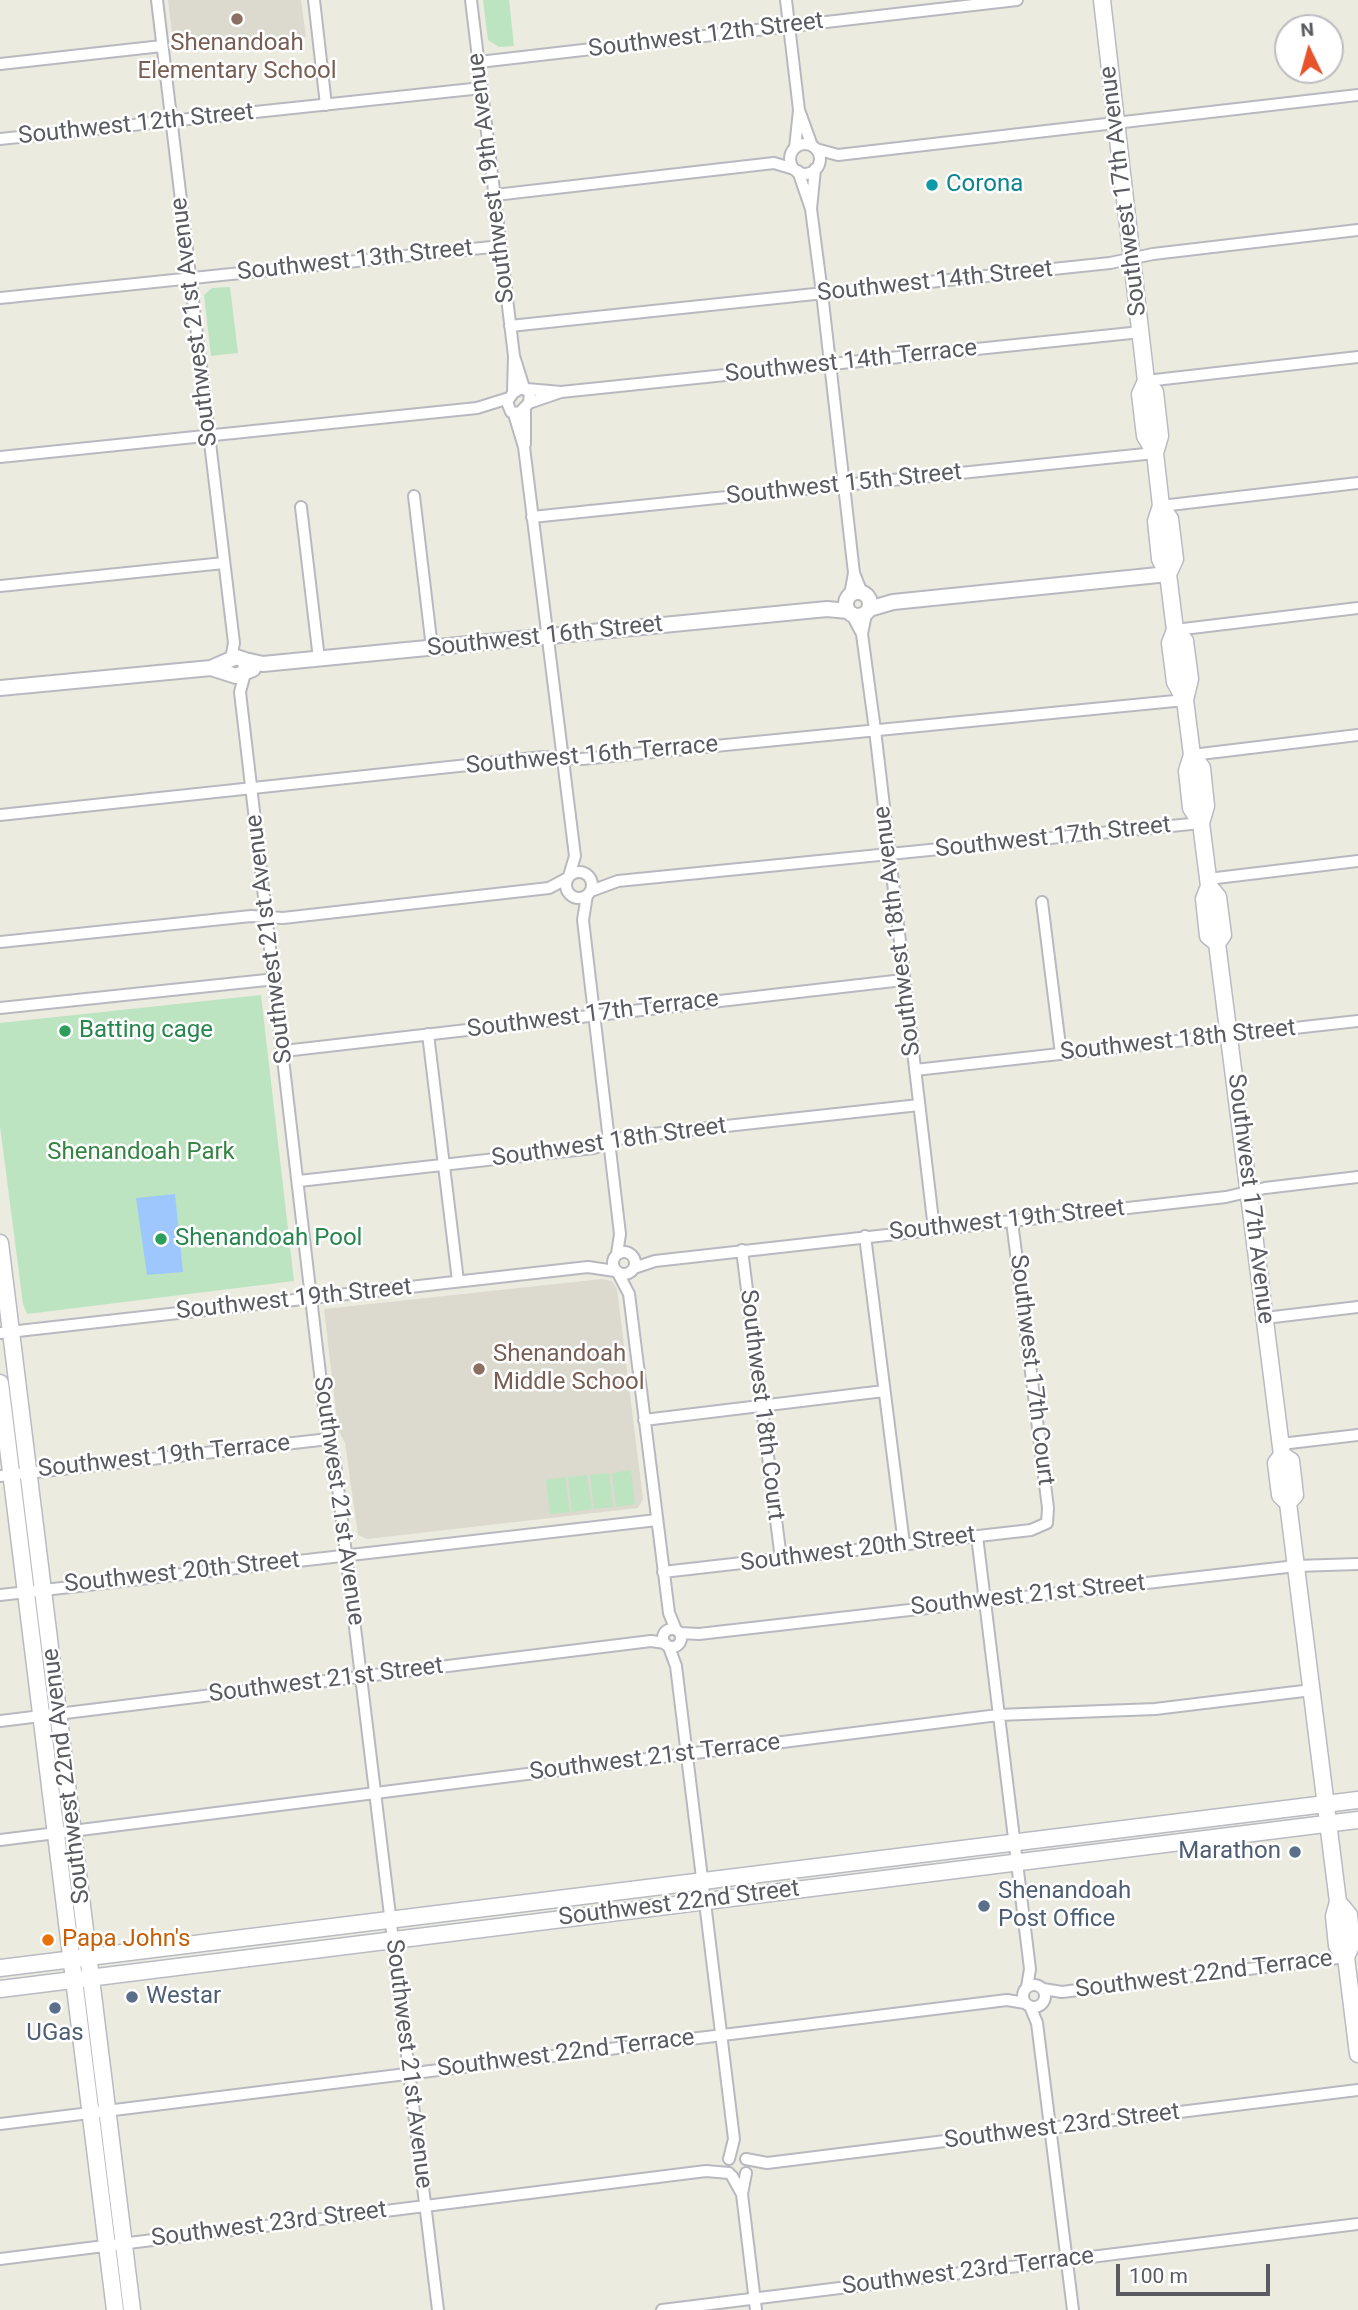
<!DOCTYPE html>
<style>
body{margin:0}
#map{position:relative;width:1358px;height:2310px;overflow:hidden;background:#ecebe0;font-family:Roboto,sans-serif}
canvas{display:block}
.north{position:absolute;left:1274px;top:14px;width:70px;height:70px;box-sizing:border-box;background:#fff;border:2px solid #bdbdc0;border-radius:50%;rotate:355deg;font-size:19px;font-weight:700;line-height:28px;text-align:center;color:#595b61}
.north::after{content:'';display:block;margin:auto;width:24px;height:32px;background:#e7532b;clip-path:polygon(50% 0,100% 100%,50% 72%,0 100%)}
.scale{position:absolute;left:1116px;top:2264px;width:154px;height:32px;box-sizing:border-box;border:4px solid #595b61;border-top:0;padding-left:9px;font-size:21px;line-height:24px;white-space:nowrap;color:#595b61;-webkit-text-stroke:5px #fff;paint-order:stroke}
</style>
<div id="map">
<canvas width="1358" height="2310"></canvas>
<div class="north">N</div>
<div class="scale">100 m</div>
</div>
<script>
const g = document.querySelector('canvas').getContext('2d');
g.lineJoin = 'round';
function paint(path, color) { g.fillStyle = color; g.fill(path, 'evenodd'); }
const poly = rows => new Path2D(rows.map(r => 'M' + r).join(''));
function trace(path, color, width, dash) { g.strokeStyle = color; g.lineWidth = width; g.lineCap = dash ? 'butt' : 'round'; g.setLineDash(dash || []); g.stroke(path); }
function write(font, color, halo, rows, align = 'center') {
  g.font = font + ' Roboto,sans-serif'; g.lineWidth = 5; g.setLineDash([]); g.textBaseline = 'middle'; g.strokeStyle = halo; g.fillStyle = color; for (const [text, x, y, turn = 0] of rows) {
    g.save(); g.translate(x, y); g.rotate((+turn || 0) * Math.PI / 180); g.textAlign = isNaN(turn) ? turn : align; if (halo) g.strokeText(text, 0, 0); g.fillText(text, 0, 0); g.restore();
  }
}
const education = poly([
 [168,0,301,0,306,37,174,50],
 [602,1279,612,1281,617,1289,643,1499,638,1508,367,1539,358,1535,345,1443,338,1429,324,1309]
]);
const green = poly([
 [483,0,509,0,514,46,499,47,488,40],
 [230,287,238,353,211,356,204,295,212,288],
 [261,995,294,1281,27,1314,23,1304,0,1126,0,1023],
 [631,1470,635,1504,616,1507,612,1473],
 [609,1473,613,1507,594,1509,590,1475],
 [587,1475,592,1509,572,1512,568,1477],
 [565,1477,570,1512,550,1514,546,1480]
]);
const water = poly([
 [175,1194,183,1272,147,1275,136,1198]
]);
const minor = poly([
 [157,0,234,643,231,659],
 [314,0,326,105],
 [471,0,514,356,524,388],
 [786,0,799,110,795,148],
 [479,62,1017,0],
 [0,64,162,46],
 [799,110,812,146],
 [0,139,482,88],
 '790 159a15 15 0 1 1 30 0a15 15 0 1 1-30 0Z',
 [816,149,838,155,1358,95],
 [798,171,811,209,822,293,854,573,850,595],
 [495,195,774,163,794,169],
 [811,209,815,169],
 [0,298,501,246],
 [510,326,1110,263,1153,254,1358,230],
 [1146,381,1358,357],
 [527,389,561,392,1141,332],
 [513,393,521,388,530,392,529,403,519,413,511,412,507,402,513,393,514,356],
 [529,403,561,392],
 [514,414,524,447,575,856,569,876],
 [525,444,525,409],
 [0,457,477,408,509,398],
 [414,496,432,648],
 [1161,506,1358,483],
 [301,507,319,659],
 [532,517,1155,453],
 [854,573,862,593],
 [0,586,224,563],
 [852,615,862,634,875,730,934,1229],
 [1175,630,1358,608],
 [862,634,866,614],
 [245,673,240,692,313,1315,326,1424,335,1463,438,2310],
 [1192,755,1358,735],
 [0,815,543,757,582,759,1185,700],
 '566 885a13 13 0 1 1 26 0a13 13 0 1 1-26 0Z',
 [1208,879,1358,861],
 [591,891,618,881,1201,823],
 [587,895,583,920,620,1234,617,1254],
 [1042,902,1061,1054],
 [0,942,251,916,283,918,549,888,566,879],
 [0,1008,276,979],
 [428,1034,458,1281],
 [284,1051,903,980],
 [915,1070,1358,1021],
 [299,1181,594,1148,625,1137,919,1105],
 [865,1236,904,1544],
 [742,1250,781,1559],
 '613 1263a11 11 0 1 1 22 0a11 11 0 1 1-22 0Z',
 [634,1268,655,1261,1226,1197,1265,1188,1358,1177],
 [618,1273,629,1294,669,1613,676,1630],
 [1265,1318,1358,1307],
 [0,1333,588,1267,615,1271],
 [644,1420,884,1391],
 [1281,1444,1358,1435],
 [0,1476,329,1439],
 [977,1536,1030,1969,1027,1987],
 [663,1572,1031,1530,1047,1523,1048,1508,1012,1221],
 [0,1595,657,1520],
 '663 1638a9 9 0 1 1 18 0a9 9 0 1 1-18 0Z',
 [680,1633,699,1634,1296,1566,1358,1564],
 [669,1647,676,1666,734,2139,729,2159],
 [0,1721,651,1641,665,1643],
 [0,1840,998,1715,1155,1709,1312,1690],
 '1023 1996a11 11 0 1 1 22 0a11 11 0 1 1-22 0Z',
 [1043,1989,1062,1992,1346,1957],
 [1030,2006,1037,2023,1073,2310],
 [0,2124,1007,2000,1025,2003],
 [746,2159,767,2163,1358,2090],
 [746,2173,742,2194,756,2310],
 [732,2176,742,2194],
 [0,2259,706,2171,729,2173],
 [662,2310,1358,2224]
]);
const tertiary = poly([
 '846 604a12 12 0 1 1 24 0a12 12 0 1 1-24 0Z',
 [869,609,893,602,1168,574],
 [245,660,263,664,827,609,848,611],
 [211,668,236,676,253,669],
 [0,688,211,668,236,657,245,660,246,671]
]);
const secondary = poly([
 [1102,0,1146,381,1140,394,1145,436,1155,453,1161,506,1156,521,1160,559,1168,574,1175,630,1170,643,1175,682,1185,700,1192,755,1187,771,1191,808,1201,823],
 [1146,381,1155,392,1160,436,1155,453],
 [1161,506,1170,519,1175,559,1168,574],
 [1175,630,1185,641,1190,679,1185,700],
 [1192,755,1202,768,1206,806,1201,823,1209,886,1218,897,1223,935,1217,943,1282,1455,1291,1461,1295,1495,1288,1503],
 [1209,886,1204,899,1208,936,1217,943],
 [0,1243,132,2310],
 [0,1383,115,2310],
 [1282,1455,1276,1463,1280,1495,1288,1503,1338,1902,1334,1916,1337,1946,1346,1957,1358,2054],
 [1338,1902,1349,1915,1352,1944,1346,1957],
 [0,1968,1358,1800],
 [0,1989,1358,1820]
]);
const markers = [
 [237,19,7,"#8d6e63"],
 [932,185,7,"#0f9aa8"],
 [65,1031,7,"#2e9e5b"],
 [161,1239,7,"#2e9e5b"],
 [479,1369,7,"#8d6e63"],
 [1295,1852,7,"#5c6f8a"],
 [984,1906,7,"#5c6f8a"],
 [48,1940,7,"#e8710a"],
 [132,1997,7,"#5c6f8a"],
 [55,2008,7,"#5c6f8a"]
];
const streetNames = [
 ["Southwest 12th Street",706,36,-7],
 ["Southwest 12th Street",136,125,-6],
 ["Southwest 19th Avenue",492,178,-97],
 ["Southwest 17th Avenue",1124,191,-97],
 ["Southwest 13th Street",355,261,-6],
 ["Southwest 14th Street",935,282,-6],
 ["Southwest 21st Avenue",195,322,-97],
 ["Southwest 14th Terrace",851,362,-6],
 ["Southwest 15th Street",844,485,-6],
 ["Southwest 16th Street",545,637,-6],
 ["Southwest 16th Terrace",592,756,-5],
 ["Southwest 17th Street",1053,838,-6],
 ["Southwest 18th Avenue",898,931,-97],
 ["Southwest 21st Avenue",270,939,-97],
 ["Southwest 17th Terrace",593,1015,-7],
 ["Southwest 18th Street",1178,1041,-6],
 ["Southwest 18th Street",609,1143,-8],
 ["Southwest 17th Avenue",1250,1199,83],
 ["Southwest 19th Street",1007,1221,-6],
 ["Southwest 19th Street",294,1300,-6],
 ["Southwest 17th Court",1031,1370,83],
 ["Southwest 18th Court",761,1405,83],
 ["Southwest 19th Terrace",164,1457,-6],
 ["Southwest 21st Avenue",338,1501,82],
 ["Southwest 20th Street",858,1550,-7],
 ["Southwest 20th Street",182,1573,-6],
 ["Southwest 21st Street",1028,1596,-6],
 ["Southwest 21st Street",326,1681,-7],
 ["Southwest 21st Terrace",655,1758,-7],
 ["Southwest 22nd Avenue",67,1776,-97],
 ["Southwest 22nd Street",679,1904,-7],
 ["Southwest 22nd Terrace",1204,1975,-7],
 ["Southwest 22nd Terrace",566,2054,-7],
 ["Southwest 21st Avenue",408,2064,83],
 ["Southwest 23rd Street",1062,2127,-7],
 ["Southwest 23rd Street",269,2225,-7],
 ["Southwest 23rd Terrace",968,2272,-7]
];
const educationNames = [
 ["Shenandoah",237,44],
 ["Elementary School",237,72],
 ["Shenandoah",493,1355,"left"],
 ["Middle School",493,1383,"left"]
];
const cultureNames = [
 ["Corona",946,185]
];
const leisureNames = [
 ["Batting cage",79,1031],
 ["Shenandoah Pool",175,1239]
];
const parkNames = [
 ["Shenandoah Park",141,1153]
];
const serviceNames = [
 ["Marathon",1281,1852,"right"],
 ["Shenandoah",998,1892],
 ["Post Office",998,1920],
 ["Westar",146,1997],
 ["UGas",55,2034,"center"]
];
const foodNames = [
 ["Papa John's",62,1940]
];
paint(education, '#dcdace');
paint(green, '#bce4c1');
paint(water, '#9ec7fe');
trace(minor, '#b8b9bf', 14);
trace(tertiary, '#b8b9bf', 18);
trace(secondary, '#b9bbc2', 19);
trace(minor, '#fff', 10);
trace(tertiary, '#fff', 14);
trace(secondary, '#fff', 16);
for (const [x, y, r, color] of markers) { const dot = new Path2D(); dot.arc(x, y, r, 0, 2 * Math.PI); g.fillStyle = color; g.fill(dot); trace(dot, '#fff', 2.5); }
write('24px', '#595b61', '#fff', streetNames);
write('24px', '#785e54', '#fff', educationNames);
write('24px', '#0d838f', '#fff', cultureNames, 'left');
write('24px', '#27864d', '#fff', leisureNames, 'left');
write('24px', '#358443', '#fff', parkNames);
write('24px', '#4e5e75', '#fff', serviceNames, 'left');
write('24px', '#c56008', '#fff', foodNames, 'left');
</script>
